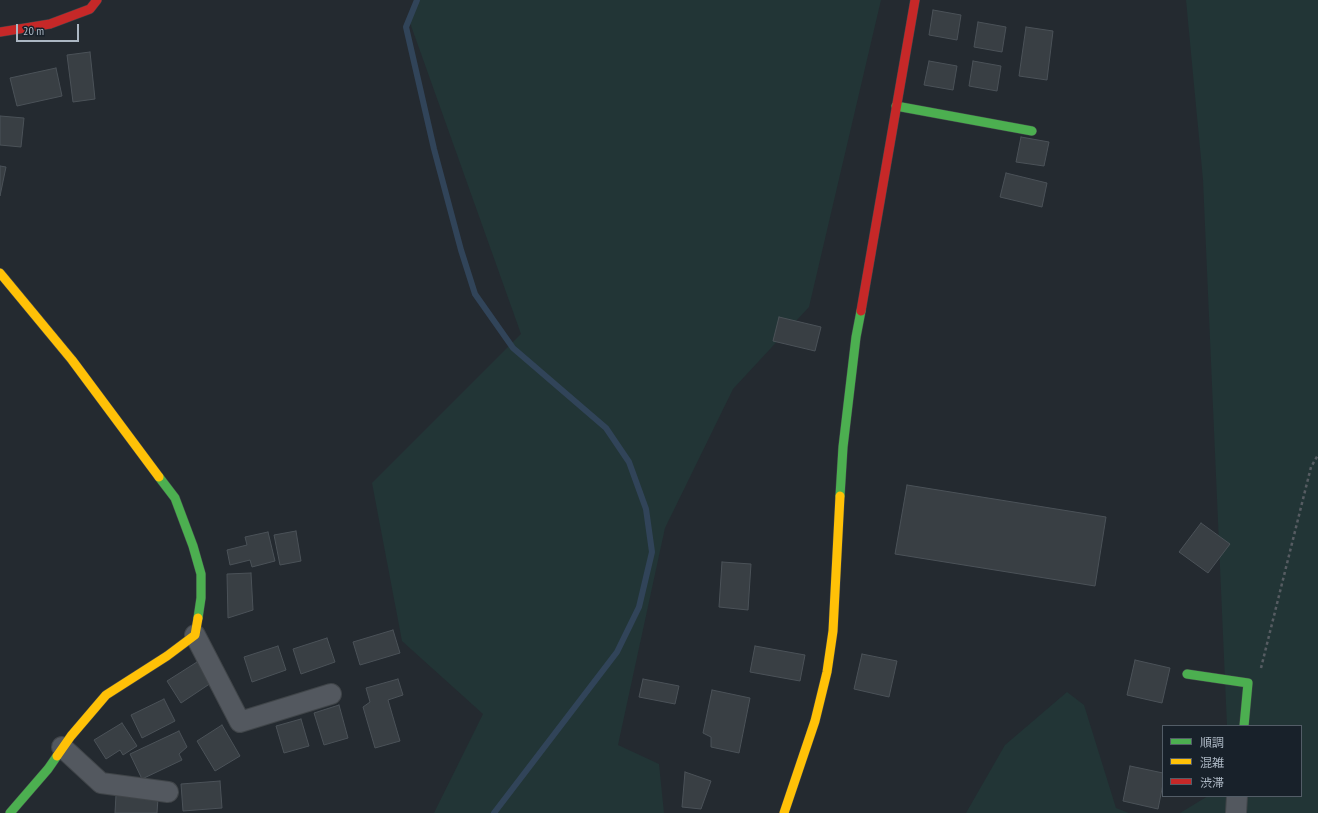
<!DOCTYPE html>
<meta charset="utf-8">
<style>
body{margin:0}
#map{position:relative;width:1318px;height:813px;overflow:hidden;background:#242a30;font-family:"PT Sans Narrow","Noto Sans JP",sans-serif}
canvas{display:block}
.legend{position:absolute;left:1162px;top:725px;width:140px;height:72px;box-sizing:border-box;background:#18212a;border:1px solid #535d67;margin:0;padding:5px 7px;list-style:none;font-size:12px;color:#acb7c3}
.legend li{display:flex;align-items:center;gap:8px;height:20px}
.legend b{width:20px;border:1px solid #535d67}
.scale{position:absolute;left:16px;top:24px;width:63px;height:18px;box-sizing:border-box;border:2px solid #acb7c3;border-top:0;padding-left:5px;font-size:12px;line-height:14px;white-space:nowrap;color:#acb7c3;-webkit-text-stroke:3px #18212a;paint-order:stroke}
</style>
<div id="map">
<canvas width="1318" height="813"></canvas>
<ul class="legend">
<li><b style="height:5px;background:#4caf50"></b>順調</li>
<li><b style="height:5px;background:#ffc107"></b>混雑</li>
<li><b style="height:5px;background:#c62828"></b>渋滞</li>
</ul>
<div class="scale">20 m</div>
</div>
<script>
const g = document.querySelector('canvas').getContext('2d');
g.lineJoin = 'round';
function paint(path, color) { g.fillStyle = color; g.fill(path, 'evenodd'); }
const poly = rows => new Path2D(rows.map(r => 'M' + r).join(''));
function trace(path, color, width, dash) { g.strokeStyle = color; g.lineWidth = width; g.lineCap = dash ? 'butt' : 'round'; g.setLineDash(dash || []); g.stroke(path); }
const green = poly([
 [418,0,881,0,809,307,733,389,665,528,618,745,659,764,664,813,434,813,483,714,402,641,372,483,521,334,409,20],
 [1186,0,1318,0,1318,813,1180,813,1208,796,1301,796,1301,726,1227,726,1203,180],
 [1067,692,1084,705,1116,808,1129,813,966,813,1005,745]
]);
const stream = poly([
 [417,0,406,27,434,149,461,250,475,294,513,348,606,428,629,462,646,509,652,552,639,607,617,652,494,813]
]);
const building = poly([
 [933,10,961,15,957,40,929,35,933,10],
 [978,22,1006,27,1002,52,974,47,978,22],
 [1026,27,1053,31,1047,80,1019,76,1026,27],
 [90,52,95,99,73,102,67,55,90,52],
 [929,61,957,66,953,90,924,85,929,61],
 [973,61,1001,66,997,91,969,86,973,61],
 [56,68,62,96,17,106,10,78,56,68],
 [0,116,24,118,21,147,0,145,0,116],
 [1021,137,1049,142,1044,166,1016,162,1021,137],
 [0,166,6,167,0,196,0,166],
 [1006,173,1047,183,1042,207,1000,197,1006,173],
 [779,317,821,327,815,351,773,341,779,317],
 [907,485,1106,517,1095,586,895,554,907,485],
 [1201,523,1230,544,1208,573,1179,552,1201,523],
 [296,531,301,561,280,565,274,535,296,531],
 [268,532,275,561,252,567,250,560,230,565,227,550,247,545,245,537,268,532],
 [722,562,751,564,748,610,719,607,722,562],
 [251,573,253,610,228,618,227,574,251,573],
 [393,630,400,653,360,665,353,642,393,630],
 [327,638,335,662,301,674,293,649,327,638],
 [278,646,286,670,252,682,244,657,278,646],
 [755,646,805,655,800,681,750,672,755,646],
 [862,654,897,661,889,697,854,689,862,654],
 [1135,660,1170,668,1162,703,1127,695,1135,660],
 [197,662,211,683,181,703,167,681,197,662],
 [398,679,403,695,388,700,400,741,375,748,363,707,370,702,366,688,398,679],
 [643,679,679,686,675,704,639,697,643,679],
 [712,690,750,698,739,753,711,747,711,737,703,733,712,690],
 [164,699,175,721,142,738,131,715,164,699],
 [339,705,348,738,324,745,314,713,339,705],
 [301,719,309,746,284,753,276,726,301,719],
 [122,723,137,746,123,755,120,750,106,759,94,740,122,723],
 [222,725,240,756,215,771,197,741,222,725],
 [179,731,187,747,179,754,182,760,142,779,130,754,179,731],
 [1130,766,1163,773,1163,784,1158,809,1123,801,1130,766],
 [685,772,711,781,701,809,682,807,685,772],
 [220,781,222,808,183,811,181,784,220,781],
 [116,795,158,798,157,813,115,813,116,795]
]);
const path = poly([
 [1261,668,1311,467,1318,455]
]);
const street = poly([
 [195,635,240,722,331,694],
 [62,747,101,783,168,792],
 [1236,813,1237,796]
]);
const fast = poly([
 [896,106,1032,131],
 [159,477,175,498,193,546,201,574,201,598,198,618],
 [840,496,843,447,856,337,861,311],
 [1187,674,1248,683,1244,726],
 [10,813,48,769,57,756]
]);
const slow = poly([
 [0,273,72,360,159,477],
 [57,756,71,736,106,695,167,656,195,635,198,618],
 [784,813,815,721,827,672,833,631,840,496]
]);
const jam = poly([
 [0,32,50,24,90,9,97,0],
 [861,311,915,0]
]);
paint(green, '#223536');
trace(stream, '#314459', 6);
paint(building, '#393f44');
trace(building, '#4b5258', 1);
trace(street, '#404549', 22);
trace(fast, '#404549', 10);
trace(slow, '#404549', 10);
trace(jam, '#404549', 10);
trace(path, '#565c62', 2.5, [3, 3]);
trace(street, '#53585f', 20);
trace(fast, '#4caf50', 9);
trace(slow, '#ffc107', 9);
trace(jam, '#c62828', 9);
</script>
